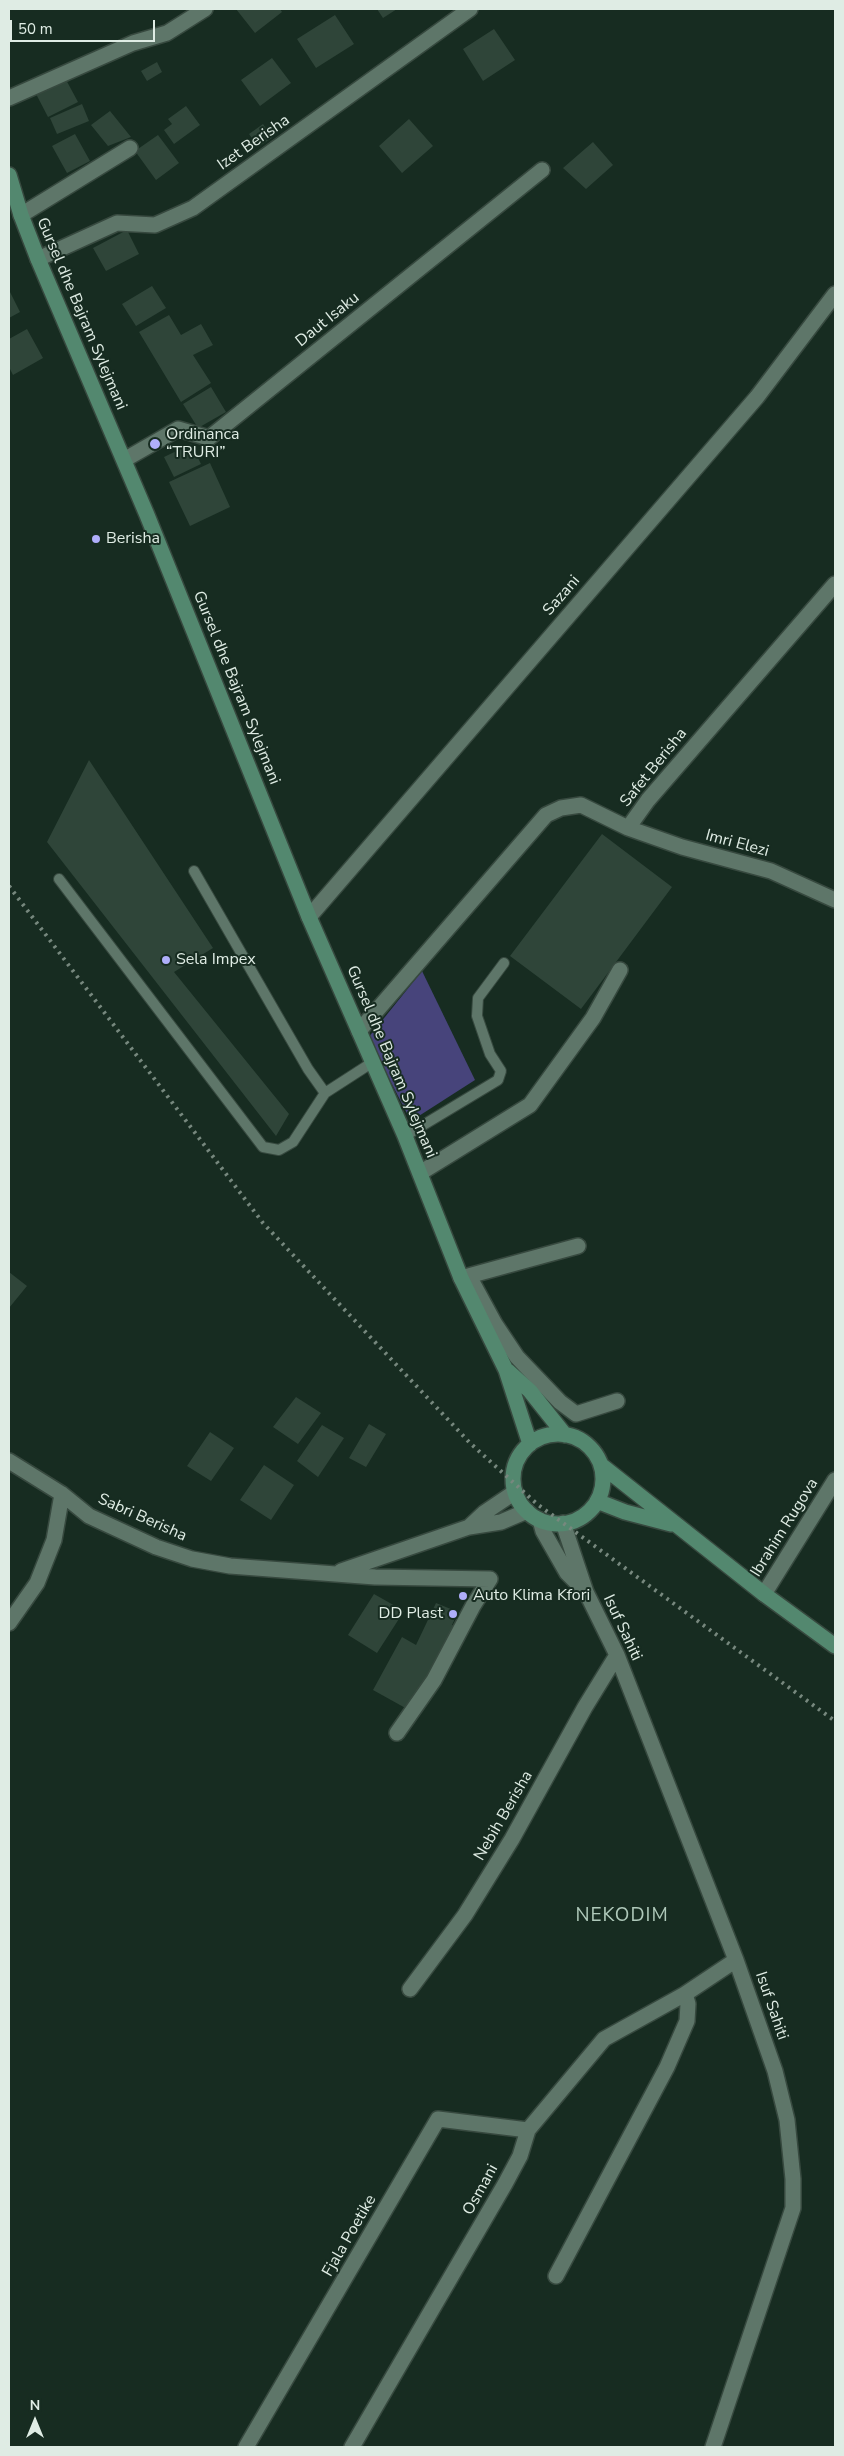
<!DOCTYPE html>
<meta charset="utf-8">
<style>
body{margin:0}
#map{position:relative;width:844px;height:2456px;overflow:hidden;background:#172c21;font-family:"Nunito Sans",sans-serif}
canvas{display:block}
.frame{position:absolute;inset:0;border:10px solid #dfece4;pointer-events:none}
.north{position:absolute;left:10px;top:2396px;width:50px;height:50px;-webkit-text-stroke:4px #172c21;paint-order:stroke;rotate:0deg;font-size:14px;font-weight:700;line-height:20px;text-align:center;color:#dfece4}
.north::after{content:'';display:block;margin:auto;width:18px;height:22px;background:#dfece4;clip-path:polygon(50% 0,100% 100%,50% 72%,0 100%)}
.scale{position:absolute;left:10px;top:20px;width:145px;height:22px;box-sizing:border-box;border:2px solid #dfece4;border-top:0;padding-left:6px;font-size:15px;line-height:18px;white-space:nowrap;color:#dfece4;-webkit-text-stroke:4px #172c21;paint-order:stroke}
</style>
<div id="map">
<canvas width="844" height="2456"></canvas>
<div class="frame"></div>
<div class="north">N</div>
<div class="scale">50 m</div>
</div>
<script>
const g = document.querySelector('canvas').getContext('2d');
g.lineJoin = 'round';
function paint(path, color) { g.fillStyle = color; g.fill(path, 'evenodd'); }
const poly = rows => new Path2D(rows.map(r => 'M' + r).join(''));
function trace(path, color, width, dash) { g.strokeStyle = color; g.lineWidth = width; g.lineCap = dash ? 'butt' : 'round'; g.setLineDash(dash || []); g.stroke(path); }
function write(font, color, halo, rows, align = 'center') {
  g.font = font + ' "Nunito Sans",sans-serif'; g.lineWidth = 4; g.setLineDash([]); g.textBaseline = 'middle'; g.strokeStyle = halo; g.fillStyle = color; for (const [text, x, y, turn = 0] of rows) {
    g.save(); g.translate(x, y); g.rotate((+turn || 0) * Math.PI / 180); g.textAlign = isNaN(turn) ? turn : align; if (halo) g.strokeText(text, 0, 0); g.fillText(text, 0, 0); g.restore();
  }
}
const green = poly([
 [422,971,475,1080,411,1121,368,1038]
]);
const building = poly([
 [236,9,280,9,282,12,255,33],
 [377,9,397,9,383,18],
 [335,15,354,44,316,68,297,39],
 [494,29,515,60,483,81,463,49],
 [272,58,291,83,260,106,241,80],
 [157,62,162,72,147,81,141,71],
 [64,76,78,102,48,117,35,92],
 [82,104,89,121,57,134,50,118],
 [186,106,200,125,174,144,164,130,172,124,168,119],
 [110,111,131,137,108,146,91,125],
 [409,119,433,146,402,173,379,146],
 [263,124,272,138,258,147,249,134],
 [75,134,90,161,67,173,52,146],
 [158,135,179,163,156,180,135,151],
 [593,142,613,165,586,189,563,168],
 [127,230,139,254,106,271,93,248],
 [152,286,166,308,136,326,122,304],
 [9,290,20,312,9,318],
 [169,315,181,335,201,324,213,345,193,355,211,383,181,402,139,332],
 [27,329,43,358,13,375,9,367,9,339],
 [211,387,226,412,198,428,183,404],
 [191,444,201,464,174,477,164,457],
 [210,463,230,507,190,526,169,482],
 [89,760,213,948,174,972,289,1114,276,1136,47,842],
 [602,834,672,887,581,1009,510,956],
 [9,1272,27,1286,9,1308],
 [296,1397,321,1413,298,1444,273,1427],
 [369,1424,386,1434,366,1467,349,1458],
 [322,1425,344,1438,318,1477,297,1461],
 [210,1432,234,1448,211,1481,187,1466],
 [264,1465,294,1485,271,1520,240,1500],
 [374,1594,404,1611,377,1653,348,1635],
 [436,1603,458,1612,452,1625,459,1627,409,1710,373,1690,402,1637,416,1645]
]);
const lane = poly([
 [194,871,308,1069,325,1093],
 [59,879,263,1147,279,1150,293,1142,325,1093,373,1062],
 [405,1136,498,1080,501,1071,490,1054,477,1016,478,998,504,963]
]);
const street = poly([
 [9,98,133,43,167,33,205,9],
 [21,215,130,148],
 [38,259,117,223,155,225,193,208,470,9],
 [124,460,178,429,209,438,542,170],
 [628,828,682,847,771,871,835,900],
 [309,917,757,397,835,294],
 [359,1031,546,815,561,808,581,805,628,828,648,800,835,584],
 [420,1173,530,1105,593,1018,620,970],
 [469,1276,495,1324,517,1357,560,1402,576,1414,617,1401],
 [461,1278,578,1246],
 [9,1461,62,1494,89,1516,156,1547,192,1559,230,1566,375,1577,490,1579],
 [540,1520,543,1531,567,1573,585,1591],
 [563,1523,586,1592,617,1655,736,1960,775,2071,787,2120,793,2179,793,2208,713,2447],
 [469,1527,484,1513,515,1492],
 [341,1571,469,1527,501,1522,527,1511],
 [764,1594,835,1480],
 [9,1623,37,1583,54,1540,62,1494],
 [397,1733,434,1680,473,1606,490,1579],
 [410,1989,465,1915,512,1839,585,1707,617,1655],
 [556,2276,667,2067,687,2021,688,2004,685,1994],
 [246,2447,438,2119,528,2130],
 [352,2447,505,2184,520,2156,528,2130,604,2039,685,1994,736,1960]
]);
const secondary = poly([
 [9,175,21,215,38,259,147,515,309,917,405,1136,461,1278,506,1370,530,1444],
 [508,1371,530,1391,565,1435],
 '513 1479a45 45 0 1 1 90 0a45 45 0 1 1-90 0Z',
 [601,1465,764,1594,835,1646],
 [597,1501,625,1512,671,1524]
]);
const rail = poly([
 [9,886,263,1223,470,1443,537,1504,835,1721]
]);
const markers = [
 [155,444,6,"#afaefa"],
 [96,539,5,"#afaefa"],
 [166,960,5,"#afaefa"],
 [463,1596,5,"#afaefa"],
 [453,1614,5,"#afaefa"]
];
const streetNames = [
 ["Izet Berisha",254,143,-35],
 ["Gursel dhe Bajram Sylejmani",81,314,67],
 ["Daut Isaku",328,320,-39],
 ["Sazani",562,596,-49],
 ["Gursel dhe Bajram Sylejmani",236,688,68],
 ["Safet Berisha",654,768,-51],
 ["Imri Elezi",737,844,15],
 ["Gursel dhe Bajram Sylejmani",391,1062,67],
 ["Sabri Berisha",142,1518,24],
 ["Ibrahim Rugova",785,1528,-58],
 ["Isuf Sahiti",622,1628,65],
 ["Nebih Berisha",504,1816,-60],
 ["Isuf Sahiti",771,2006,71],
 ["Osmani",481,2190,-61],
 ["Fjala Poetike",350,2236,-60]
];
const poiNames = [
 ["Ordinanca",166,435],
 ["“TRURI”",166,453],
 ["Berisha",106,539],
 ["Sela Impex",176,960],
 ["Auto Klima Kfori",473,1596],
 ["DD Plast",443,1614,"right"]
];
const quarterNames = [
 ["NEKODIM",622,1916]
];
paint(green, '#47447b');
paint(building, '#2f4539');
trace(lane, '#37493f', 12);
trace(street, '#37493f', 18);
trace(secondary, '#37493f', 18);
trace(lane, '#5e7669', 10);
trace(street, '#5e7669', 15);
trace(secondary, '#53886f', 15);
trace(rail, '#77887e', 4, [2.5, 5]);
for (const [x, y, r, color] of markers) { const dot = new Path2D(); dot.arc(x, y, r, 0, 2 * Math.PI); g.fillStyle = color; g.fill(dot); trace(dot, '#172c21', 2); }
write('16px', '#dfece4', '#172c21', streetNames);
write('16px', '#dfece4', '#172c21', poiNames, 'left');
g.letterSpacing = '1px';
write('19px', '#afc9ba', '#172c21', quarterNames);
g.letterSpacing = '0px';
</script>
